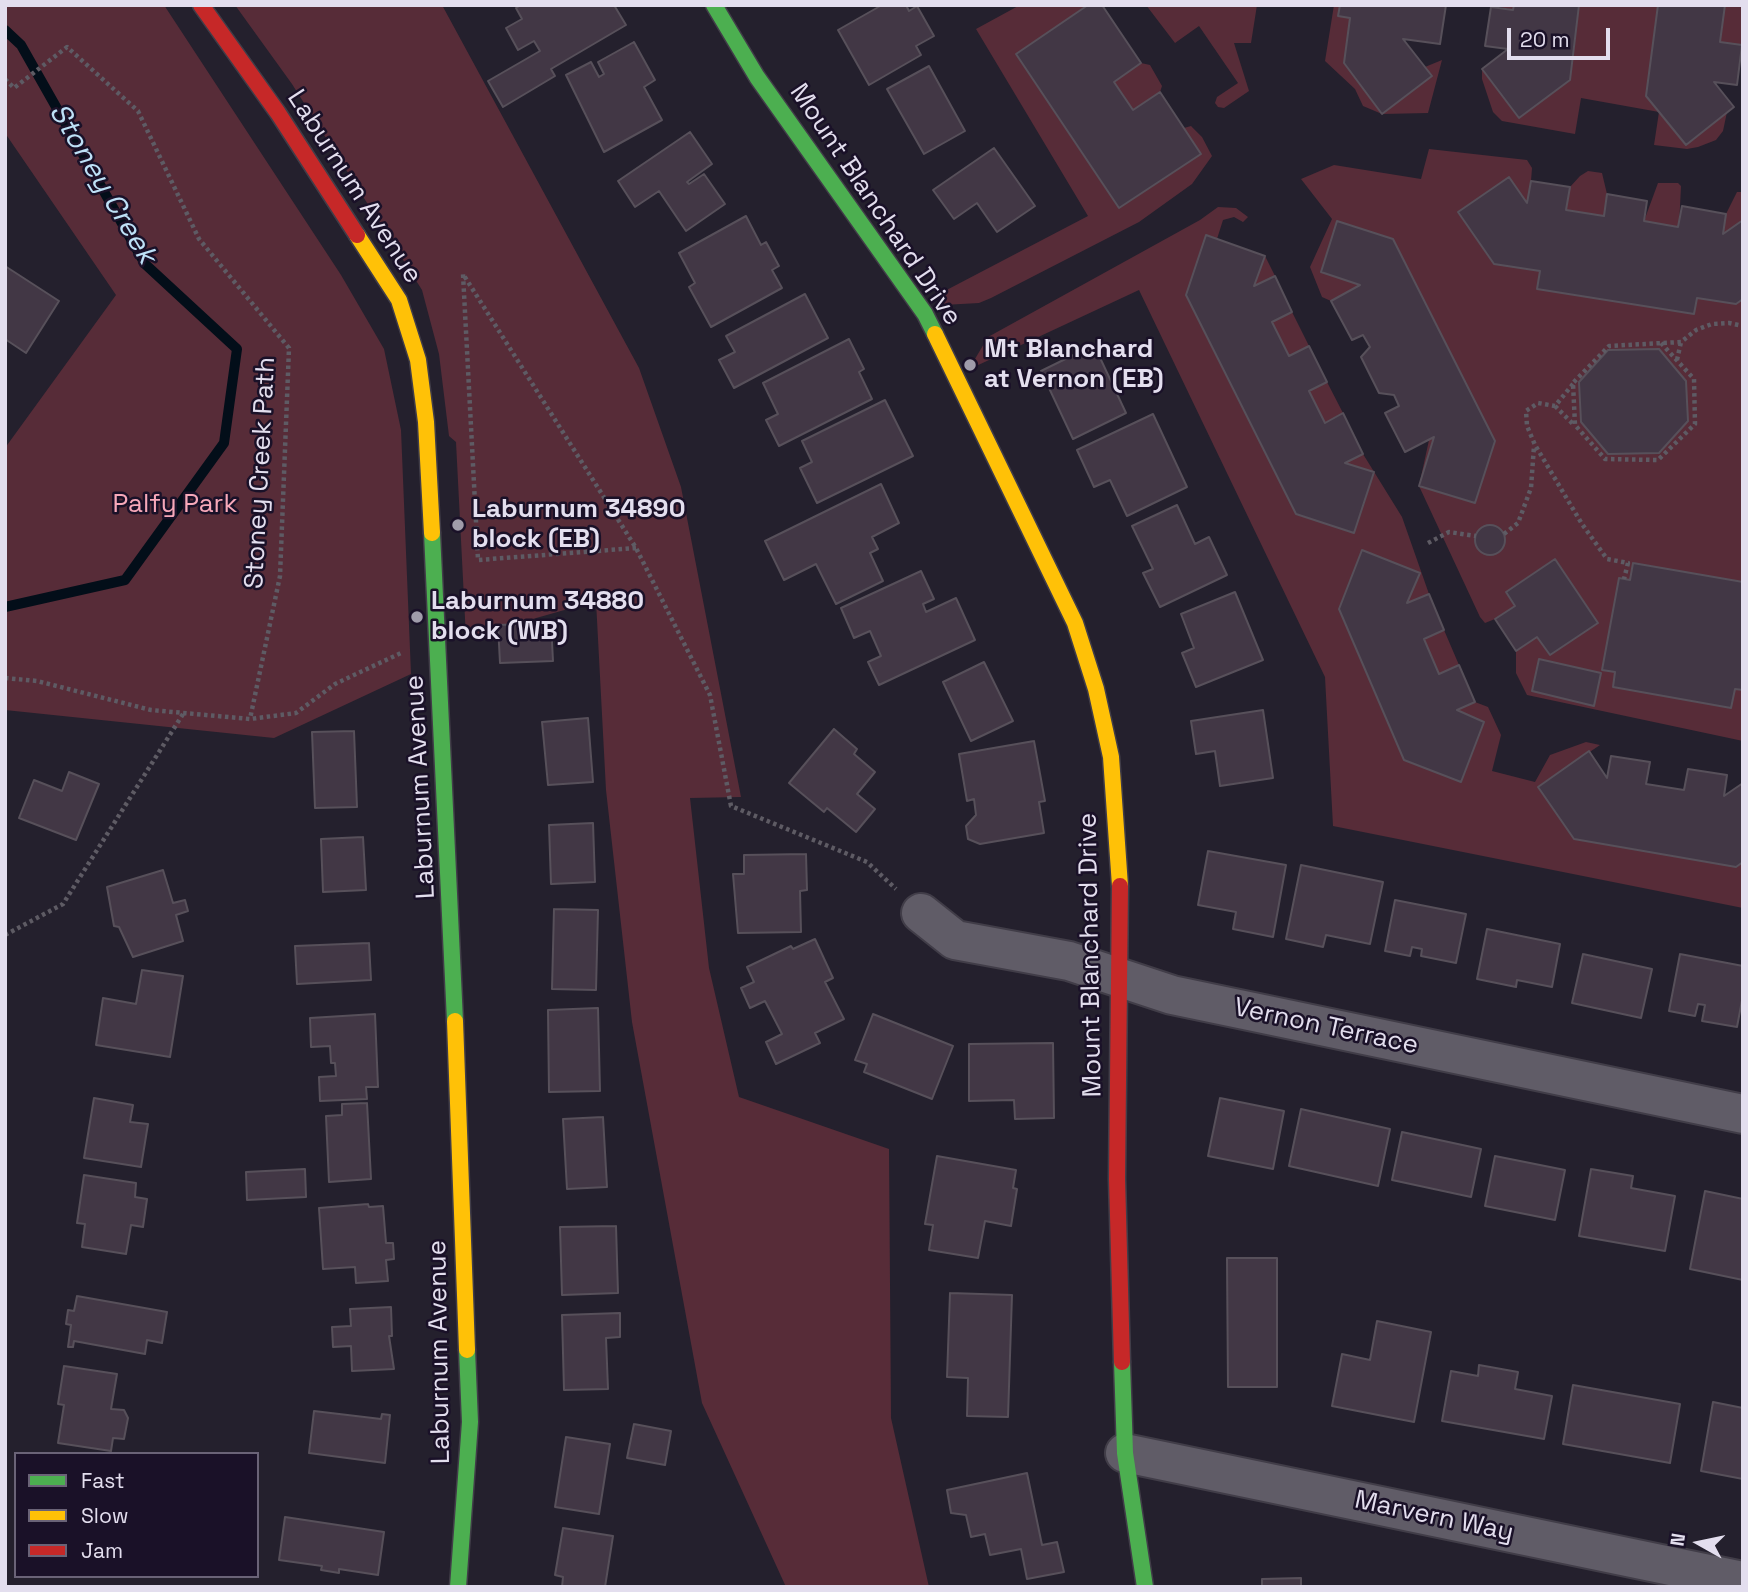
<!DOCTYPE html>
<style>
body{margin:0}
#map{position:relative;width:1748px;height:1592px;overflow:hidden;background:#24202d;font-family:"Space Grotesk",sans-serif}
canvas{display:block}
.frame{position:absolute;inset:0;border:7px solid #e3deee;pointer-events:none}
.legend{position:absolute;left:14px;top:1452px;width:245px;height:126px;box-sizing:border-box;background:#1a1128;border:2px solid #6a6377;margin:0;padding:9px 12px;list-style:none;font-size:21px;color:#e3deee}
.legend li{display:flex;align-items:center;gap:14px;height:35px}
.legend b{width:35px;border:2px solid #6a6377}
.north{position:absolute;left:1664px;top:1508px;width:70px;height:70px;-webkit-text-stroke:5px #1a1128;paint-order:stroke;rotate:279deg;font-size:19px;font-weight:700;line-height:28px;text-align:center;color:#e3deee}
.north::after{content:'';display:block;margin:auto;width:24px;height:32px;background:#e3deee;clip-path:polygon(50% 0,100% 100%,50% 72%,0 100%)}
.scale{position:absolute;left:1507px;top:28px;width:103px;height:32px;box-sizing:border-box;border:4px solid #e3deee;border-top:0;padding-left:9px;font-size:21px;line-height:24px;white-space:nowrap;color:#e3deee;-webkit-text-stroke:5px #1a1128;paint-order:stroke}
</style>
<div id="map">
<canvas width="1748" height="1592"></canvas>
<div class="frame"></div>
<ul class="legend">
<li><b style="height:9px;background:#4caf50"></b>Fast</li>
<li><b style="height:9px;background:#ffc107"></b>Slow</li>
<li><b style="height:9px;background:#c62828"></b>Jam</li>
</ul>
<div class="north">N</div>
<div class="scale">20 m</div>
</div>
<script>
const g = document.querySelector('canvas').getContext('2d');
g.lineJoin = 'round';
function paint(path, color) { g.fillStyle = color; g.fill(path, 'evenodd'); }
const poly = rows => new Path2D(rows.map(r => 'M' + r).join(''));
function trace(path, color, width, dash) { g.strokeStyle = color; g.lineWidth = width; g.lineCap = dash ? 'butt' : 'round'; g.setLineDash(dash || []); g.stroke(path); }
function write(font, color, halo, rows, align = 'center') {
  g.font = font + ' "Space Grotesk",sans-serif'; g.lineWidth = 5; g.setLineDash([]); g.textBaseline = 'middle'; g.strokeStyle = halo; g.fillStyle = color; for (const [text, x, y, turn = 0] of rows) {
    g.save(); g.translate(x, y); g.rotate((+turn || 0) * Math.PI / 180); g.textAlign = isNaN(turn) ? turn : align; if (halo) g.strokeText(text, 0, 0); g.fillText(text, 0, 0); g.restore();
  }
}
const green = poly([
 [5,5,164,5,341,275,384,349,401,430,411,674,274,738,5,710,5,448,116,295,5,133],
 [235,5,442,5,639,368,681,487,741,797,690,798,709,968,739,1097,889,1149,891,1418,929,1587,786,1587,702,1403,632,1022,606,790,596,601,466,638,456,442,449,436,439,354,422,290,292,84],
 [1020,5,1099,5,1115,81,1141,63,1150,65,1162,86,1160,92,1133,110,1184,128,1191,126,1202,137,1212,156,1192,184,1139,222,991,298,979,303,943,305,937,295,1088,216,976,29],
 [1146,5,1257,5,1251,43,1234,43,1249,91,1224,108,1218,107,1215,103,1217,97,1238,83,1199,26,1175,43],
 [1334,5,1416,5,1403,39,1425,67,1442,60,1428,113,1382,114,1363,106,1355,89,1325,61],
 [1491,5,1743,5,1742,45,1720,42,1714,81,1727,112,1723,131,1716,140,1698,147,1687,149,1654,145,1659,112,1581,98,1575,134,1502,121,1493,112,1482,79,1482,69,1508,49,1513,10],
 [1429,149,1527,160,1532,168,1531,181,1566,209,1570,187,1580,176,1588,171,1602,173,1607,194,1605,216,1644,221,1658,183,1678,183,1681,186,1679,227,1726,214,1737,192,1743,192,1743,741,1527,695,1516,673,1516,651,1495,619,1485,623,1480,617,1419,486,1429,440,1399,406,1363,335,1331,301,1322,297,1310,267,1332,219,1301,179,1334,165,1421,179],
 [1218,207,1236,208,1248,217,1243,222,1234,217,1223,220,1217,239,1265,256,1275,276,1272,321,1292,312,1309,346,1290,356,1309,391,1327,382,1343,413,1325,423,1363,454,1402,517,1429,594,1408,603,1424,639,1444,630,1459,665,1440,674,1457,710,1475,702,1488,707,1501,735,1492,771,1535,782,1550,755,1586,742,1600,745,1538,787,1574,839,1736,867,1743,862,1743,908,1333,826,1325,677,1139,290,974,367,972,364,988,337,1200,220]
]);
const stream = poly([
 [5,30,21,45,145,264,237,349,224,443,125,580,5,607]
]);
const building = poly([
 [521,5,614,5,626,25,551,69,555,76,503,107,488,81,540,51,534,41,518,50,506,28,522,19,516,8,521,5],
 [882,5,906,5,909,11,917,6,934,36,916,46,921,55,869,85,838,30,882,5],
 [1088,5,1102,5,1141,63,1114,82,1133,110,1160,92,1201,154,1119,208,1016,54,1088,5],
 [1340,5,1446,5,1440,44,1403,39,1432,76,1382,114,1344,63,1350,18,1338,16,1340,5],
 [1514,5,1579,5,1570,80,1519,118,1482,69,1508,49,1485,46,1491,7,1513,10,1514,5],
 [1658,5,1725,5,1720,42,1742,45,1737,85,1714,82,1734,107,1686,145,1646,96,1658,5],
 [634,42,655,80,644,87,662,120,604,152,566,75,591,62,599,77,604,74,598,62,634,42],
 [929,66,965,131,924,154,887,89,929,66],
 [690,132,712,164,687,182,689,184,704,174,725,204,686,231,659,191,635,207,618,181,690,132],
 [994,148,1035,206,997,232,977,203,954,219,933,190,994,148],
 [1509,177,1527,203,1531,181,1570,187,1566,210,1604,216,1607,194,1647,201,1644,221,1678,227,1682,206,1726,214,1723,234,1743,220,1743,299,1736,304,1697,298,1694,314,1537,289,1540,271,1494,264,1458,212,1509,177],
 [746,216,761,245,766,242,779,266,772,270,782,288,711,327,689,287,695,283,679,253,746,216],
 [1337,221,1393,239,1495,441,1475,503,1419,486,1434,437,1405,452,1385,413,1399,406,1394,395,1379,393,1361,357,1370,347,1363,335,1352,340,1331,301,1360,285,1321,272,1337,221],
 [1206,235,1265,256,1254,286,1275,276,1292,312,1272,322,1289,356,1309,346,1327,382,1309,391,1325,423,1343,413,1363,454,1345,463,1374,472,1354,533,1296,514,1186,295,1206,235],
 [5,266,59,301,26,353,5,339,5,266],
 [805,294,828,338,734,388,719,360,735,352,726,336,805,294],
 [849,339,864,369,859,372,872,399,779,446,766,420,778,414,763,383,849,339],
 [1094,345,1126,413,1073,439,1041,371,1094,345],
 [1659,349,1686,381,1688,421,1659,453,1608,454,1581,422,1579,382,1608,350,1659,349],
 [885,400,913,456,817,503,800,468,812,462,802,441,885,400],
 [1153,414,1187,487,1127,516,1110,480,1094,487,1077,450,1153,414],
 [881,484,899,523,872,537,878,549,870,553,883,581,836,604,816,564,784,580,765,541,881,484],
 [1177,505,1195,544,1209,537,1227,575,1160,607,1143,573,1153,569,1132,526,1177,505],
 '1475 540a15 15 0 1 1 30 0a15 15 0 1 1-30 0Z',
 [1362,550,1420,573,1407,603,1429,594,1444,630,1424,639,1439,674,1459,665,1475,702,1457,710,1484,722,1461,782,1404,760,1339,609,1362,550],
 [1555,559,1598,623,1550,655,1537,637,1516,651,1495,619,1515,606,1506,592,1555,559],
 [1633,563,1743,582,1743,690,1735,689,1731,708,1613,687,1615,672,1602,670,1619,578,1630,580,1633,563],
 [921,571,934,599,923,604,926,612,956,598,975,640,879,685,868,662,881,656,870,631,854,638,841,608,921,571],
 [1235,592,1263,660,1196,687,1182,653,1194,648,1181,614,1235,592],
 [551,623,553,661,500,663,498,625,551,623],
 [1539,659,1601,673,1594,706,1532,691,1539,659],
 [984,662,1013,721,971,741,943,682,984,662],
 [1263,710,1273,778,1220,786,1215,751,1196,754,1191,721,1263,710],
 [588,718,593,782,548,785,542,722,588,718],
 [834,729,857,749,854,754,875,772,857,794,875,809,856,832,827,808,824,812,789,783,834,729],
 [354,731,357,807,315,808,312,732,354,731],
 [1034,741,1045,801,1039,802,1044,833,980,844,968,839,966,826,976,815,974,799,967,801,959,754,1034,741],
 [1589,751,1607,778,1611,756,1650,762,1646,784,1684,790,1688,769,1727,775,1724,796,1743,783,1743,862,1736,867,1574,839,1538,787,1589,751],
 [69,772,99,784,76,840,19,818,34,780,62,791,69,772],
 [593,823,595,882,551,884,549,825,593,823],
 [363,837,366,890,323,892,321,839,363,837],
 [1208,851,1286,865,1273,937,1233,929,1236,912,1198,905,1208,851],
 [806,854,807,890,800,891,801,932,738,933,733,874,744,874,744,855,806,854],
 [1301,865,1383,882,1370,944,1326,935,1323,947,1286,939,1301,865],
 [163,870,173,903,185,900,188,911,176,915,183,941,133,957,119,927,114,926,107,887,163,870],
 [1395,900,1466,914,1456,963,1421,956,1422,949,1412,947,1410,956,1385,951,1395,900],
 [554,909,598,910,596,990,552,989,554,909],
 [1487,929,1560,944,1552,987,1517,980,1516,987,1477,979,1487,929],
 [815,939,833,978,825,982,844,1019,815,1033,820,1043,776,1064,766,1042,782,1034,765,1001,750,1008,741,988,754,982,747,967,791,946,793,949,815,939],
 [369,943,371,980,297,984,295,946,369,943],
 [1583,954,1652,969,1641,1018,1572,1003,1583,954],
 [1680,954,1743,966,1743,995,1737,1027,1702,1021,1705,1005,1698,1004,1695,1016,1669,1011,1680,954],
 [142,970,183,976,170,1057,96,1045,103,998,136,1004,142,970],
 [598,1008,600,1091,549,1092,548,1010,598,1008],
 [375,1014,378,1087,366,1087,367,1099,320,1101,319,1077,336,1076,335,1063,331,1063,330,1046,311,1047,310,1018,375,1014],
 [873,1014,953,1046,932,1099,864,1072,867,1064,855,1060,873,1014],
 [1053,1043,1054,1118,1015,1119,1014,1100,969,1101,969,1044,1053,1043],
 [94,1098,133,1105,130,1122,148,1124,141,1167,84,1158,94,1098],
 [1220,1098,1284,1111,1273,1169,1208,1156,1220,1098],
 [367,1103,371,1179,329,1182,326,1116,342,1115,342,1104,367,1103],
 [1301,1109,1390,1129,1378,1186,1289,1166,1301,1109],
 [603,1117,607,1187,567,1189,563,1119,603,1117],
 [1402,1132,1481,1149,1471,1197,1392,1180,1402,1132],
 [937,1156,1016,1170,1013,1188,1017,1189,1011,1226,985,1221,978,1258,929,1250,933,1225,925,1224,937,1156],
 [1495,1156,1565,1170,1555,1220,1485,1206,1495,1156],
 [305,1169,306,1197,247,1200,246,1172,305,1169],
 [1591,1169,1633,1176,1631,1188,1675,1196,1665,1251,1579,1236,1591,1169],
 [84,1175,136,1183,135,1197,147,1199,143,1227,131,1225,126,1254,82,1247,85,1224,77,1223,84,1175],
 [1705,1191,1743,1199,1743,1280,1690,1269,1705,1191],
 [368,1204,369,1207,383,1206,386,1243,393,1243,394,1259,386,1260,388,1281,356,1283,355,1267,323,1269,319,1208,368,1204],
 [616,1226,618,1293,562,1295,560,1227,616,1226],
 [1227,1258,1277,1258,1277,1387,1228,1387,1227,1258],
 [950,1293,1012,1295,1008,1417,967,1416,968,1378,947,1377,950,1293],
 [77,1296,167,1312,162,1343,147,1340,145,1354,74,1341,73,1347,68,1347,71,1325,66,1324,68,1310,74,1311,77,1296],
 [391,1307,392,1336,389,1336,394,1369,352,1371,351,1346,333,1347,332,1327,351,1326,350,1309,391,1307],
 [620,1313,620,1337,606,1338,608,1389,564,1390,562,1315,620,1313],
 [1377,1321,1431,1332,1414,1422,1332,1406,1342,1354,1370,1360,1377,1321],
 [1479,1365,1518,1372,1515,1389,1552,1396,1544,1439,1442,1421,1451,1371,1478,1376,1479,1365],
 [64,1366,117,1374,111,1409,124,1410,128,1418,124,1439,113,1438,111,1451,58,1443,64,1405,58,1404,64,1366],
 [1573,1385,1680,1404,1670,1463,1563,1444,1573,1385],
 [1713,1402,1743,1408,1743,1479,1701,1471,1713,1402],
 [314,1411,381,1419,382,1414,390,1415,385,1463,309,1453,314,1411],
 [634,1424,671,1431,665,1465,627,1458,634,1424],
 [566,1437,610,1444,599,1514,555,1507,566,1437],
 [1027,1473,1042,1545,1057,1542,1064,1572,1027,1579,1021,1549,990,1555,985,1534,971,1537,966,1515,951,1513,947,1490,1027,1473],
 [285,1517,384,1532,378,1575,339,1569,339,1573,321,1570,322,1566,279,1560,285,1517],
 [563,1528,613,1536,605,1587,562,1587,563,1577,555,1575,563,1528],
 [1301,1578,1301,1587,1262,1587,1262,1579,1301,1578]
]);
const path = poly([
 [5,79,14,88,67,47,138,111,199,239,289,348,280,576,250,719],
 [1661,343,1694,379,1695,424,1658,460,1605,459,1575,425,1573,383,1609,346,1681,342,1696,330,1712,324,1729,323,1743,326],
 [1677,360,1681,342],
 [1573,384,1555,406,1538,403,1526,411,1527,426,1535,445,1582,524,1607,559,1628,563,1624,579],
 [1555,406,1574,425],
 [1504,534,1518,523,1531,488,1534,446],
 [1428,543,1449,532,1476,536],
 [636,548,478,560,463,274,636,548,710,695,731,806,867,862,896,889],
 [5,678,37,681,151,710,250,719,296,713,335,684,403,652],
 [5,935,63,904,183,714]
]);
const street = poly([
 [921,913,955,940,1069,961,1172,995,1743,1114],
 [1125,1453,1743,1581]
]);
const fast = poly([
 [714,5,757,77,925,314,935,334],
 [432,533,455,1021],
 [1122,1362,1125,1453,1145,1587],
 [458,1587,470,1422,467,1350]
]);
const slow = poly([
 [357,235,399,300,418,360,426,422,432,533],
 [935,334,1075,623,1096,689,1111,757,1120,886],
 [455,1021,467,1350]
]);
const jam = poly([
 [201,5,278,113,357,235],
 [1120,886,1117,1179,1122,1362]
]);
const markers = [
 [970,365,7,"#a09caa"],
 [458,525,7,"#a09caa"],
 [417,617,7,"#a09caa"]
];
const streetNames = [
 ["Laburnum Avenue",354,187,57],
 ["Mount Blanchard Drive",875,205,56],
 ["Stoney Creek Path",261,473,-87],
 ["Laburnum Avenue",421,787,-93],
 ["Mount Blanchard Drive",1091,955,-91],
 ["Vernon Terrace",1326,1027,12],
 ["Laburnum Avenue",440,1352,-91],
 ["Marvern Way",1434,1517,12]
];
const poiNames = [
 ["Mt Blanchard",984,350],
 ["at Vernon (EB)",984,380],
 ["Laburnum 34890",472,510],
 ["block (EB)",472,540],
 ["Laburnum 34880",431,602],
 ["block (WB)",431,632]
];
const parkNames = [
 ["Palfy Park",175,505]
];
const waterNames = [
 ["Stoney Creek",102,184,59]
];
paint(green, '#572c38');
trace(stream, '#030e19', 10);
paint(building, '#423745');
trace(building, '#57505a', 2);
trace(street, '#413d48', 42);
trace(fast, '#413d48', 19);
trace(slow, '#413d48', 19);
trace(jam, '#413d48', 19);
trace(path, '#5e5b64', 4.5, [3.5, 3.5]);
trace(street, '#605c67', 38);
trace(fast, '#4caf50', 16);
trace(slow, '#ffc107', 16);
trace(jam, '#c62828', 16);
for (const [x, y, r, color] of markers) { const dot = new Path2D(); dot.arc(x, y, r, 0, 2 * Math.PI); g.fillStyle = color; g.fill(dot); trace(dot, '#1a1128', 2.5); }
write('26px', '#e3deee', '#1a1128', streetNames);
write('bold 26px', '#e3deee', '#1a1128', poiNames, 'left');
write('26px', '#f7a8b9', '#1a1128', parkNames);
write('italic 28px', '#bee1f7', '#1a1128', waterNames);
</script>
